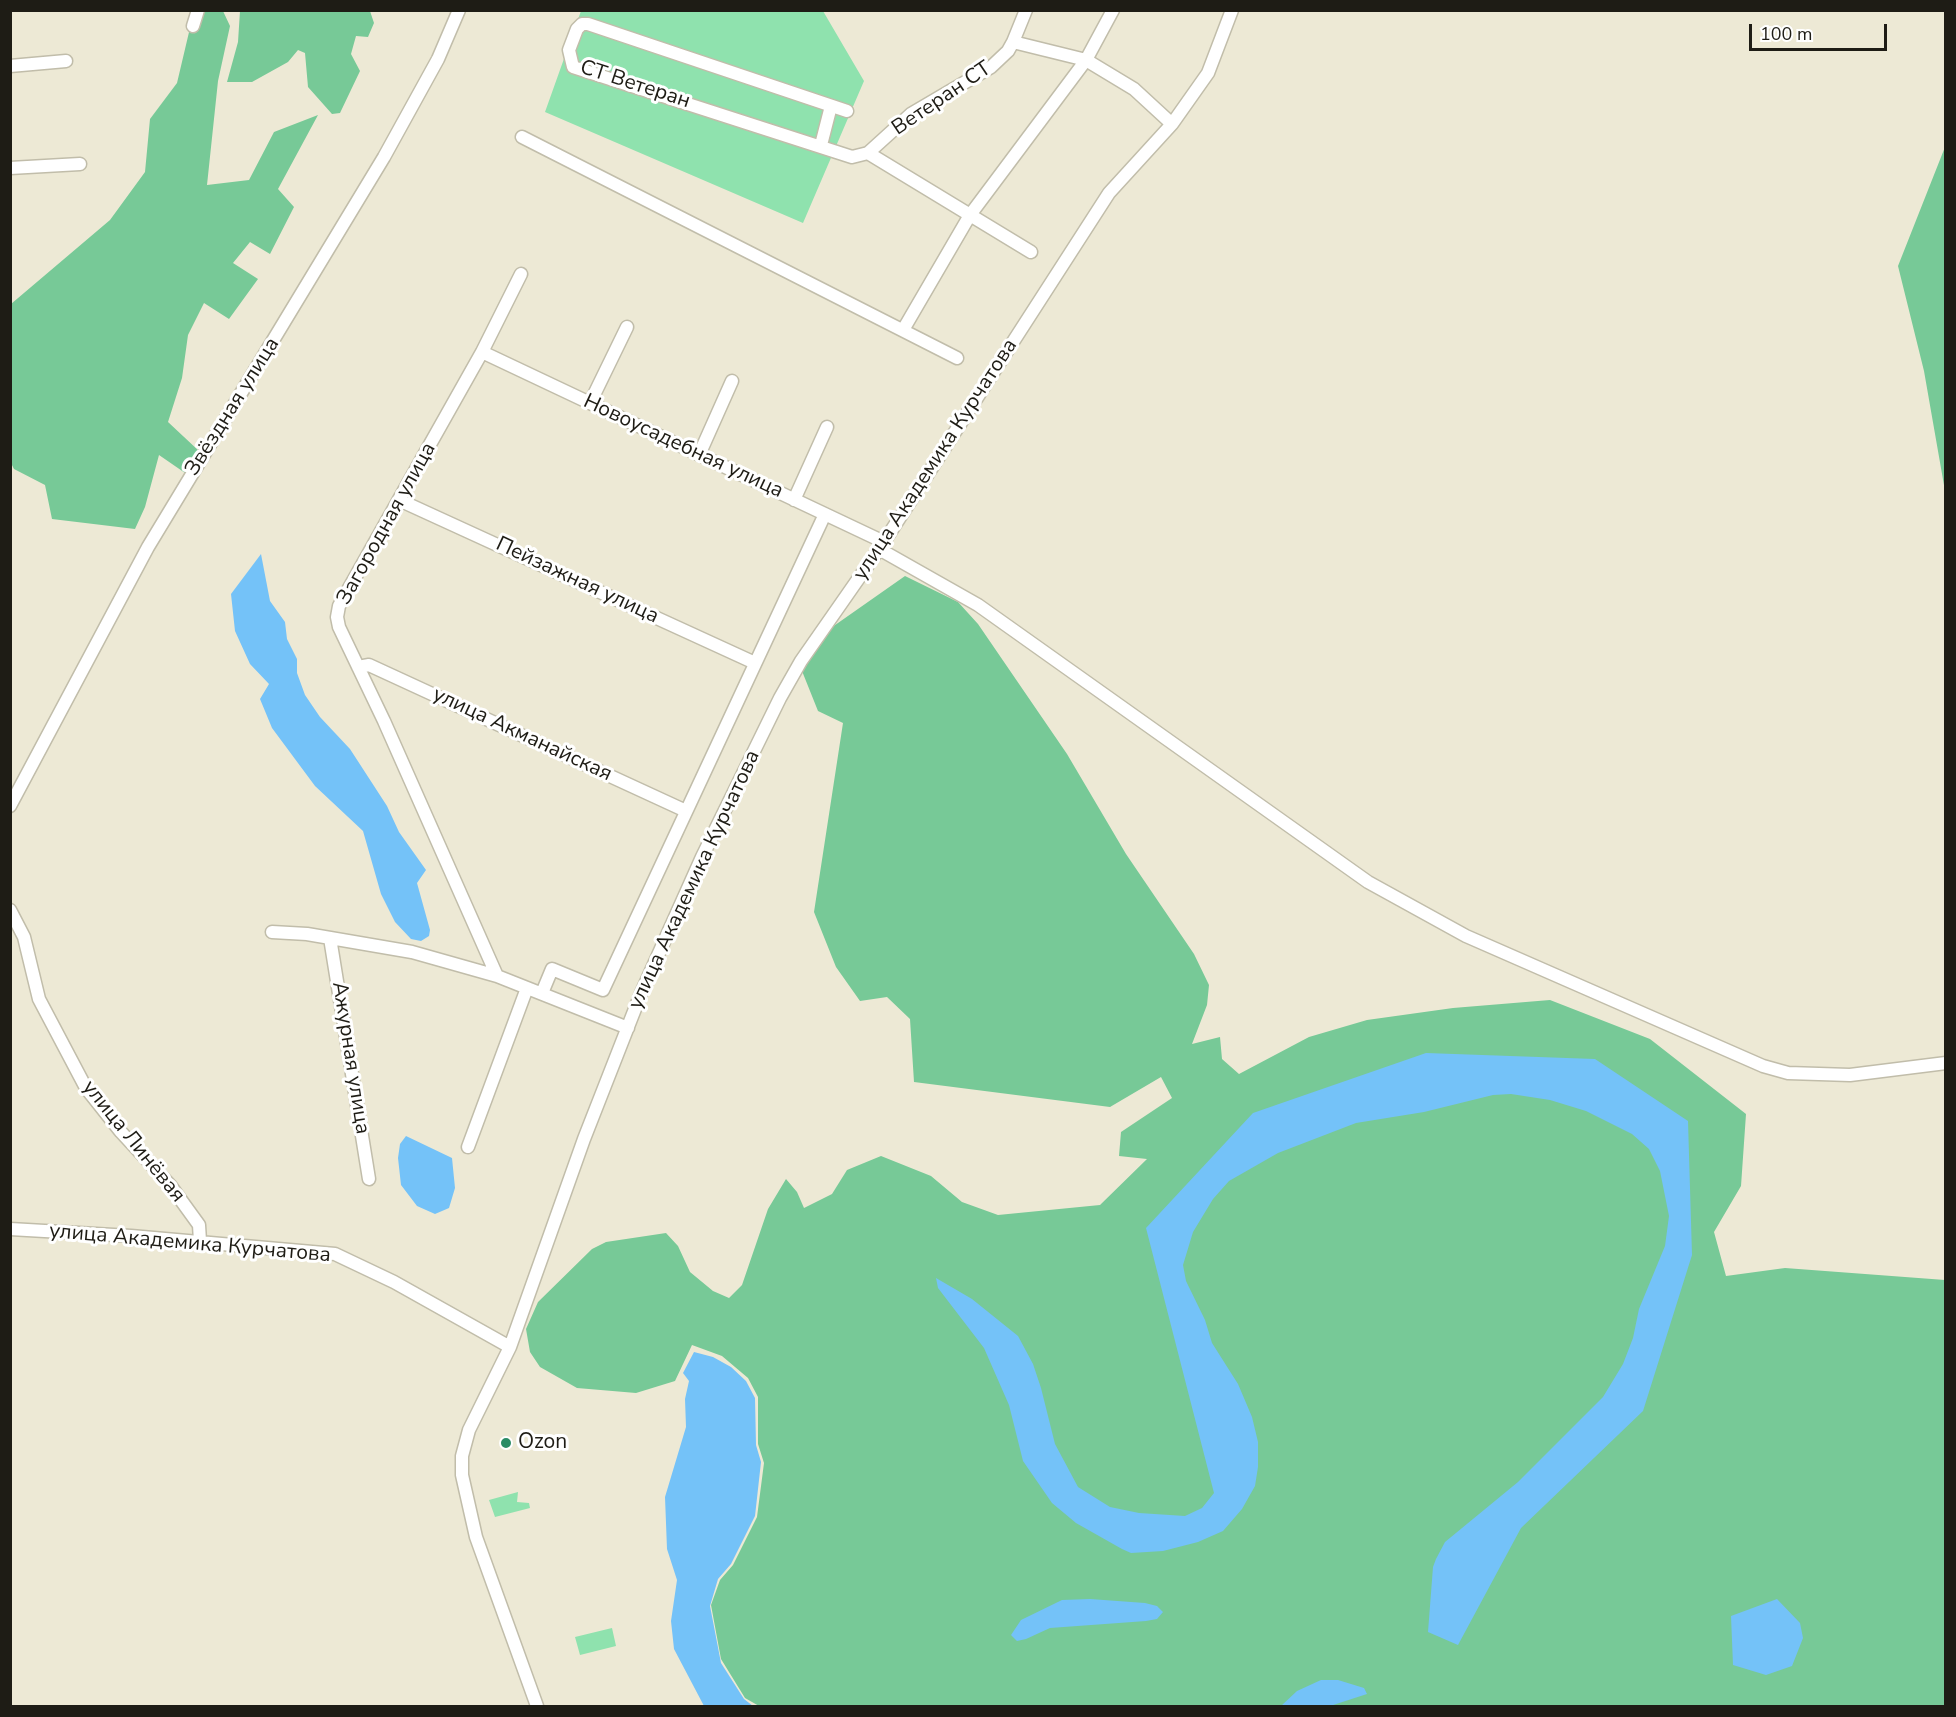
<!DOCTYPE html>
<meta charset="utf-8">
<style>
body{margin:0}
#map{position:relative;width:1956px;height:1717px;overflow:hidden;background:#ede9d5;font-family:"Nunito Sans",sans-serif}
canvas{display:block}
.frame{position:absolute;inset:0;border:12px solid #1e1c15;pointer-events:none}
.scale{position:absolute;left:1749px;top:24px;width:138px;height:27px;box-sizing:border-box;border:3px solid #1e1c15;border-top:0;padding-left:8px;font-size:18px;line-height:21px;white-space:nowrap;color:#1e1c15;-webkit-text-stroke:4px #fff;paint-order:stroke}
</style>
<div id="map">
<canvas width="1956" height="1717"></canvas>
<div class="frame"></div>
<div class="scale">100 m</div>
</div>
<script>
const g = document.querySelector('canvas').getContext('2d');
g.lineJoin = 'round';
function paint(path, color) { g.fillStyle = color; g.fill(path, 'evenodd'); }
const poly = rows => new Path2D(rows.map(r => 'M' + r).join(''));
function trace(path, color, width, dash) { g.strokeStyle = color; g.lineWidth = width; g.lineCap = dash ? 'butt' : 'round'; g.setLineDash(dash || []); g.stroke(path); }
function write(font, color, halo, rows, align = 'center') {
  g.font = font + ' "Nunito Sans",sans-serif'; g.lineWidth = 6; g.setLineDash([]); g.textBaseline = 'middle'; g.strokeStyle = halo; g.fillStyle = color; for (const [text, x, y, turn = 0] of rows) {
    g.save(); g.translate(x, y); g.rotate((+turn || 0) * Math.PI / 180); g.textAlign = isNaN(turn) ? turn : align; if (halo) g.strokeText(text, 0, 0); g.fillText(text, 0, 0); g.restore();
  }
}
const green = poly([
 [581,11,823,11,864,81,803,223,545,112],
 [518,1492,517,1502,529,1503,530,1508,495,1517,489,1500],
 [612,1628,616,1646,580,1655,575,1637]
]);
const forest = poly([
 [194,11,223,11,230,26,218,81,207,185,249,180,274,132,318,115,278,189,294,207,270,254,250,242,233,263,258,279,229,319,204,303,188,335,182,378,168,422,199,451,188,475,159,455,145,507,135,529,52,519,45,485,14,469,11,463,11,304,110,220,145,172,150,119,177,83],
 [240,11,370,11,374,23,368,37,356,36,351,54,360,71,340,113,332,114,308,87,305,53,298,50,288,62,252,82,227,82,238,42],
 [1945,147,1946,147,1945,491,1924,371,1898,266],
 [905,576,958,602,978,624,1067,754,1126,854,1194,954,1209,985,1207,1005,1192,1044,1220,1037,1222,1059,1239,1074,1309,1037,1367,1020,1453,1008,1550,1000,1650,1039,1746,1114,1741,1186,1714,1232,1726,1276,1785,1268,1945,1280,1945,1706,759,1706,745,1698,721,1659,711,1605,720,1580,733,1565,757,1517,764,1463,758,1444,758,1397,748,1378,722,1356,692,1345,675,1381,636,1393,577,1388,540,1367,530,1352,526,1329,538,1302,592,1249,606,1242,666,1233,678,1246,690,1272,713,1291,729,1298,742,1285,768,1209,786,1179,797,1192,804,1208,832,1194,847,1170,881,1156,931,1176,962,1202,998,1215,1100,1205,1147,1159,1119,1156,1121,1132,1172,1098,1161,1077,1110,1107,914,1082,910,1019,887,997,860,1001,836,967,814,912,843,723,818,711,802,671,828,630]
]);
const water = poly([
 [261,554,270,601,285,622,287,639,297,659,297,673,305,695,320,717,350,749,387,806,399,832,426,870,417,883,430,930,429,936,421,941,411,939,395,922,381,894,363,831,315,786,272,728,260,699,269,684,250,664,235,631,231,594],
 [1426,1053,1595,1059,1688,1121,1692,1255,1643,1411,1521,1528,1458,1645,1428,1632,1433,1567,1436,1559,1445,1542,1518,1482,1603,1397,1623,1364,1633,1338,1639,1309,1665,1246,1669,1216,1660,1171,1649,1149,1632,1134,1586,1111,1550,1100,1511,1094,1493,1095,1424,1112,1356,1123,1278,1153,1229,1181,1213,1199,1193,1232,1183,1265,1186,1281,1205,1320,1212,1343,1238,1384,1252,1417,1258,1442,1258,1467,1255,1486,1242,1509,1223,1531,1198,1542,1163,1551,1131,1553,1122,1549,1076,1523,1052,1503,1023,1461,1009,1405,984,1348,938,1288,936,1278,972,1299,1018,1336,1033,1364,1041,1388,1055,1444,1078,1487,1110,1507,1139,1513,1185,1516,1202,1508,1214,1493,1146,1228,1253,1113],
 [406,1136,452,1158,455,1188,449,1208,435,1214,417,1206,401,1185,398,1158,400,1144],
 [694,1352,713,1357,731,1367,746,1381,755,1398,756,1445,761,1462,755,1516,731,1564,718,1579,710,1606,721,1663,744,1699,753,1706,704,1706,674,1649,671,1621,677,1580,667,1549,665,1497,686,1427,685,1399,689,1381,683,1373],
 [1090,1599,1145,1603,1157,1606,1163,1612,1157,1619,1146,1621,1050,1628,1026,1639,1017,1641,1011,1635,1021,1620,1062,1600],
 [1777,1599,1800,1623,1803,1638,1792,1666,1766,1675,1733,1665,1731,1616],
 [1321,1680,1338,1680,1364,1688,1367,1694,1330,1706,1281,1706,1297,1691]
]);
const minor = poly([
 [1026,10,1013,42,1086,60,1134,89,1172,124],
 [193,26,198,10],
 [10,66,66,61],
 [847,111,588,24,582,24,577,29,569,50,573,67,852,157,868,153,911,114,991,67,1008,51,1013,42],
 [522,137,957,358],
 [821,145,831,106],
 [868,153,1031,252],
 [10,168,80,164],
 [903,330,970,215,1086,60,1113,10],
 [482,352,884,542],
 [590,403,627,327],
 [699,455,732,381],
 [399,500,755,663],
 [794,500,827,427],
 [879,549,978,605,1368,882,1466,936,1763,1066,1788,1073,1850,1075,1946,1063],
 [358,667,369,665,686,811],
 [10,806,148,547,384,157,438,59,459,10],
 [10,910,24,937,39,999,86,1088,121,1132,170,1185,199,1225,200,1241],
 [272,932,307,934,412,952,497,976,628,1028],
 [330,938,369,1179],
 [497,976,384,721,339,627,337,617,339,606,482,352,521,274],
 [542,993,552,969,603,990,825,514],
 [468,1147,527,988],
 [10,1229,131,1236,335,1254,394,1282,510,1347,584,1139,642,991,702,857,780,698,801,661,884,542,1109,193,1172,124,1208,73,1232,10],
 [510,1347,469,1430,462,1456,462,1475,476,1537,537,1706]
]);
const markers = [
 [506,1443,6,"#2a8c66"]
];
const streetNames = [
 ["СТ Ветеран",635,85,18],
 ["Ветеран СТ",942,99,-34],
 ["Звёздная улица",233,407,-58],
 ["Новоусадебная улица",683,447,25],
 ["улица Академика Курчатова",936,460,-57],
 ["Загородная улица",387,524,-61],
 ["Пейзажная улица",577,581,25],
 ["улица Акманайская",522,735,25],
 ["улица Академика Курчатова",695,880,-65],
 ["Ажурная улица",350,1058,81],
 ["улица Линёвая",133,1142,51],
 ["улица Академика Курчатова",190,1244,5]
];
const poiNames = [
 ["Ozon",518,1443]
];
paint(green, '#8fe2ae');
paint(forest, '#77c997');
paint(water, '#74c2f8');
trace(minor, '#c1bdaa', 15);
trace(minor, '#fff', 12);
for (const [x, y, r, color] of markers) { const dot = new Path2D(); dot.arc(x, y, r, 0, 2 * Math.PI); g.fillStyle = color; g.fill(dot); trace(dot, '#fff', 2); }
write('21px', '#1e1c15', '#fff', streetNames);
write('21px', '#1e1c15', '#fff', poiNames, 'left');
</script>
